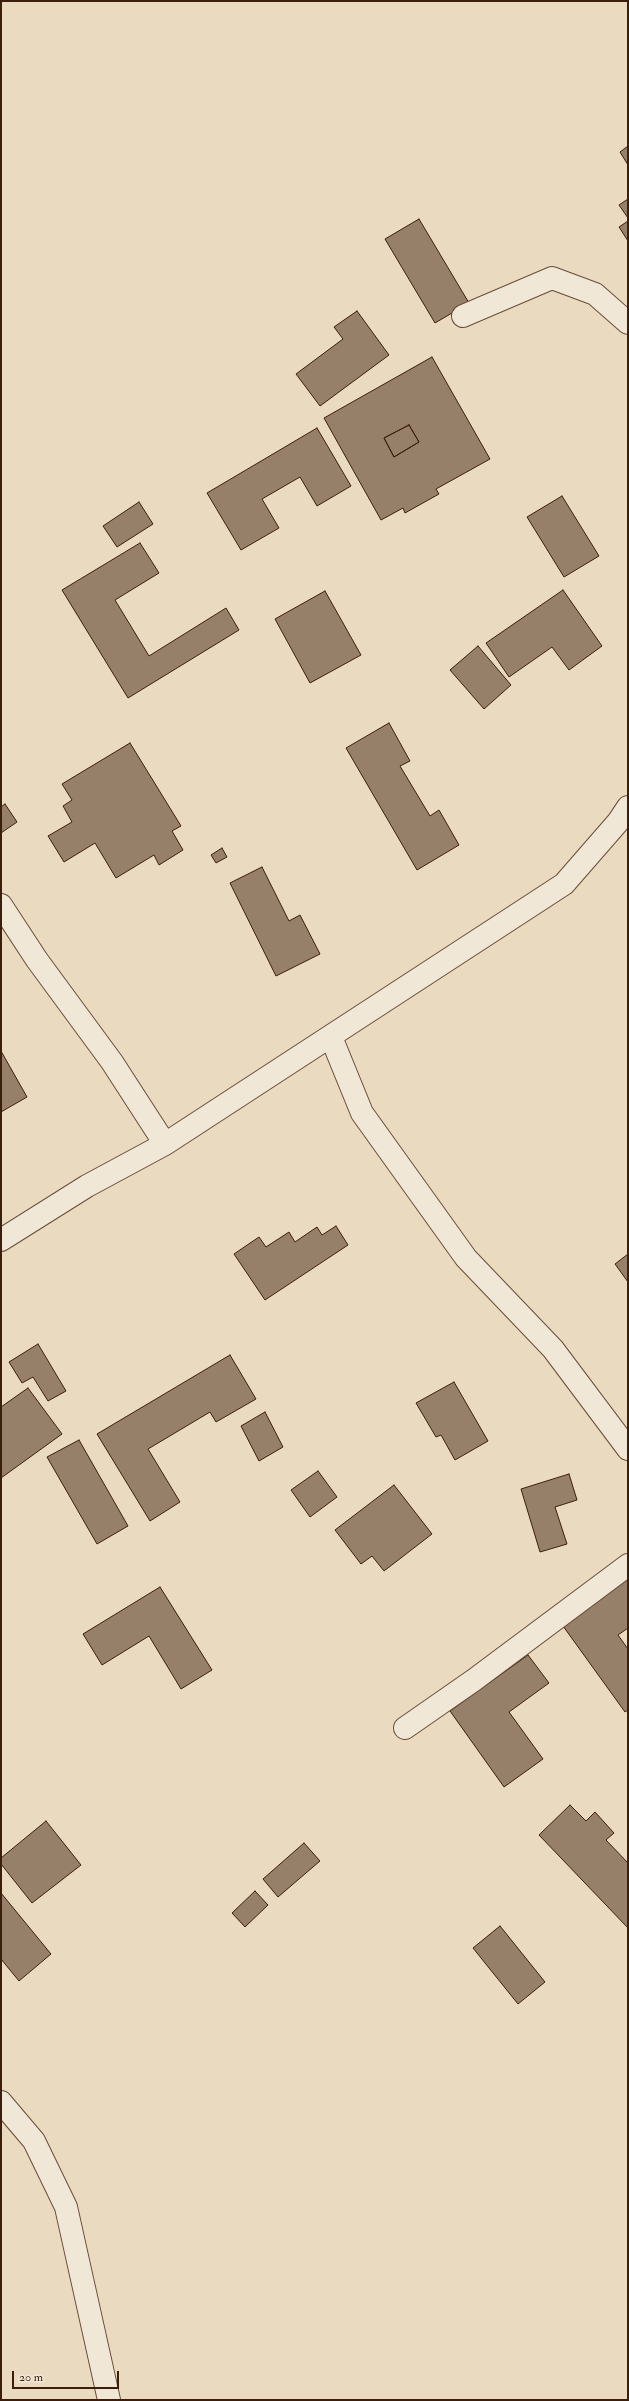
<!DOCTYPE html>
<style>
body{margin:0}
#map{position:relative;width:629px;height:2401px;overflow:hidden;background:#eadac0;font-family:"IM FELL Double Pica",serif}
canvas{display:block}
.frame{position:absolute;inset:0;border:2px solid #3c1e0c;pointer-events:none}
.scale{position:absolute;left:12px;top:2371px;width:107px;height:18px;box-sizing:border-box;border:2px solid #3c1e0c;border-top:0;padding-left:5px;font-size:12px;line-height:14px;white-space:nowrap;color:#3c1e0c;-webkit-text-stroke:3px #f1e7d6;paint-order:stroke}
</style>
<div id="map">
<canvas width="629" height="2401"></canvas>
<div class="frame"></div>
<div class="scale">20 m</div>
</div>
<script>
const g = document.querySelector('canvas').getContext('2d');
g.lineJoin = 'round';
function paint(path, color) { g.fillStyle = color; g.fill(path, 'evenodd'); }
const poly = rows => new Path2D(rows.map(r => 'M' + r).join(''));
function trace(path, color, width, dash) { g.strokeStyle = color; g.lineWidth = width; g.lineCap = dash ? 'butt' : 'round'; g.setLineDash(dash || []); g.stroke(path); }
const building = poly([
 [628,146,628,165,620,152,628,146],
 [628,199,628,218,619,205,628,199],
 [419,219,469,303,435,323,385,239,419,219],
 [628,221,628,241,619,227,628,221],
 [357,311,389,355,320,406,296,374,343,339,334,327,357,311],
 [432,357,490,459,436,489,439,494,405,513,403,508,381,520,324,418,432,357],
 [409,425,419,442,394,457,384,438,409,425],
 [409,425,419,442,394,457,384,438,409,425],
 [317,428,351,486,317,506,300,477,262,499,279,528,241,550,207,493,317,428],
 [562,496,599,556,564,577,527,517,562,496],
 [139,502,153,524,117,547,103,526,139,502],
 [140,543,159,573,115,600,149,656,226,608,239,630,128,698,62,590,140,543],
 [563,590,602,646,569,670,552,647,509,677,486,643,563,590],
 [325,591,361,655,310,683,275,619,325,591],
 [478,646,511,685,484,709,450,670,478,646],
 [389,723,410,761,400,766,430,816,439,810,459,845,417,870,346,748,389,723],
 [130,743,181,826,172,831,183,850,159,865,154,855,116,878,95,843,64,862,48,836,72,822,63,806,72,800,62,784,130,743],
 [5,804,17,822,1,833,1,807,5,804],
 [222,848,227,857,216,863,211,855,222,848],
 [262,867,289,921,300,915,320,954,276,976,230,883,262,867],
 [1,1051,27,1097,1,1112,1,1051],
 [336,1226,348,1245,265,1300,234,1254,259,1237,266,1247,289,1232,295,1242,317,1227,322,1235,336,1226],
 [628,1254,628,1282,615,1264,628,1254],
 [38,1344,66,1391,48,1401,33,1377,22,1383,9,1362,38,1344],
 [230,1355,256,1399,216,1422,210,1412,148,1449,180,1502,150,1521,97,1434,230,1355],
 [454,1382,488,1441,455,1460,441,1435,436,1437,416,1403,454,1382],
 [28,1388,62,1434,1,1478,1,1407,28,1388],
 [265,1412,283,1447,259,1461,241,1426,265,1412],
 [79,1440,128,1526,97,1544,47,1457,79,1440],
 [318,1471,337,1497,310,1517,291,1490,318,1471],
 [569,1474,577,1500,555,1507,567,1544,540,1552,521,1489,569,1474],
 [394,1485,432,1534,384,1571,372,1556,361,1564,335,1530,394,1485],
 [628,1579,628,1628,618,1635,628,1649,628,1710,625,1712,563,1626,628,1579],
 [160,1587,212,1670,181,1689,149,1636,102,1665,83,1634,160,1587],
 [528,1655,549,1683,509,1712,543,1759,504,1787,450,1711,528,1655],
 [570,1805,586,1821,595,1812,614,1833,606,1840,628,1863,628,1928,539,1835,570,1805],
 [46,1821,81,1865,32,1903,1,1864,1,1858,46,1821],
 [304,1843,320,1861,278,1897,263,1879,304,1843],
 [255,1891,268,1905,245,1927,232,1913,255,1891],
 [1,1893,51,1954,19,1981,1,1959,1,1893],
 [500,1926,545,1982,518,2004,473,1948,500,1926]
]);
const street = poly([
 [463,316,552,278,595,294,628,323],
 [1,905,37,960,112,1062,165,1144],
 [331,1037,362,1113,466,1258,553,1349,628,1449],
 [1,1240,87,1186,165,1144,564,884,618,822,628,807],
 [405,1728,474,1680,628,1565],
 [1,2102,34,2141,66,2207,109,2400]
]);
paint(building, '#96806a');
trace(building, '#3c1e0c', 1);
trace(street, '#684d39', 24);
trace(street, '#f1e7d6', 22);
</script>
